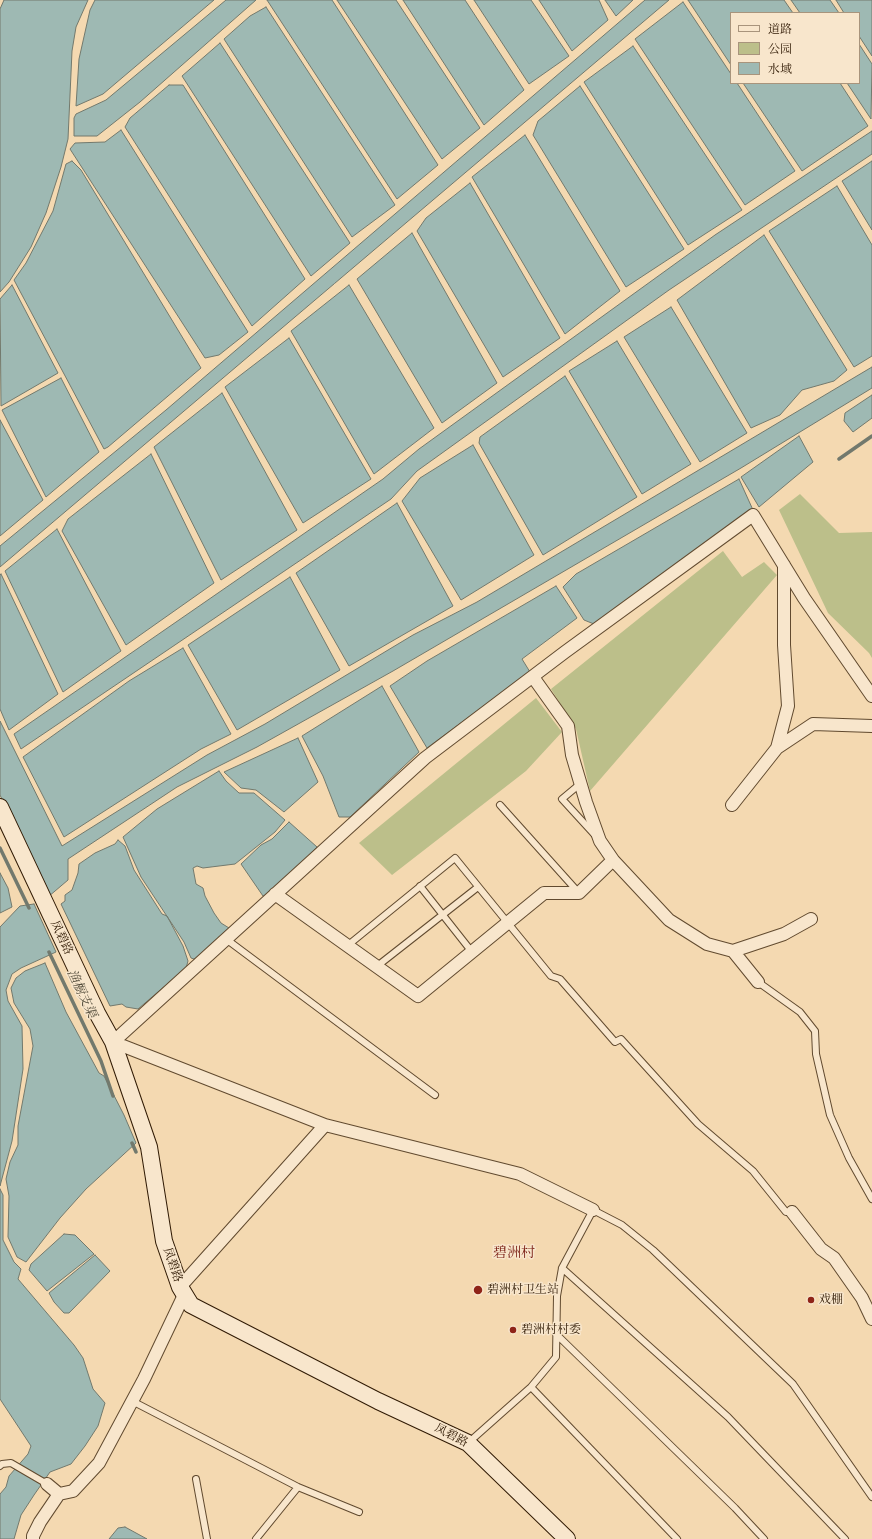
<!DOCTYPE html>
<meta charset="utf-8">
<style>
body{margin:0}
#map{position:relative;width:872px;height:1539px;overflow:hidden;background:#f4d9b1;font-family:Cardo,"Noto Serif SC",serif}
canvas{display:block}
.legend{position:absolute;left:730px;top:12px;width:130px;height:72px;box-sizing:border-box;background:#f8e6cc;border:1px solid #a8947c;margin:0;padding:5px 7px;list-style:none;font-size:12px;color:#301a04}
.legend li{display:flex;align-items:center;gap:8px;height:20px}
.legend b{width:20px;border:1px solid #a8947c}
</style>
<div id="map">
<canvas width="872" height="1539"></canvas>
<ul class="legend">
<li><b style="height:5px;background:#f8e6cc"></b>道路</li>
<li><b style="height:11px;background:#bcbf8a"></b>公园</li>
<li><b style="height:11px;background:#9eb9b3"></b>水域</li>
</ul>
</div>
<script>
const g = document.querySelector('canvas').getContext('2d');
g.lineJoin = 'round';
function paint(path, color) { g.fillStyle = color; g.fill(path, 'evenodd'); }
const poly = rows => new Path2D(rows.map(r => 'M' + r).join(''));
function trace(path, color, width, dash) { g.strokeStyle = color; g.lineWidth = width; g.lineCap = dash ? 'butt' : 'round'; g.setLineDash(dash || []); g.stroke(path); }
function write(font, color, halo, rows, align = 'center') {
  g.font = font + ' Cardo,"Noto Serif SC",serif'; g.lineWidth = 3; g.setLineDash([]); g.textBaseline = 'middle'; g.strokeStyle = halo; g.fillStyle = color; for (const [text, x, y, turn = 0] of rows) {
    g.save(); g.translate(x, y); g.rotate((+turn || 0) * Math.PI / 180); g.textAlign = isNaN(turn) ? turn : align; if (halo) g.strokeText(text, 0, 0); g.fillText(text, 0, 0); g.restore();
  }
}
const green = poly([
 [800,494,839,533,872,532,872,658,869,653,828,613,779,510],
 [723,551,742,577,764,562,777,575,590,791,576,729,551,689],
 [536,698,562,732,526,771,392,875,359,843]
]);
const water = poly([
 [4,0,88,0,76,27,72,51,68,139,61,167,46,213,31,247,9,282,0,292,0,9,4,0],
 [95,0,214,0,103,94,76,106,79,59,90,10,95,0],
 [226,0,256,0,140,102,97,136,74,136,74,118,76,114,106,100,226,0],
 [267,0,332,0,438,165,397,199,267,0],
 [337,0,396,0,480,128,442,159,337,0],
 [403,0,465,0,524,90,484,125,403,0],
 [474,0,531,0,569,56,529,84,474,0],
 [539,0,599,0,608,20,572,51,539,0],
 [605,0,633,0,616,16,605,0],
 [645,0,669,0,0,567,0,546,166,410,645,0],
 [688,0,784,0,793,13,731,13,731,65,688,0],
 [791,0,830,0,839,13,800,13,791,0],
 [836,0,872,0,872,56,859,36,859,13,844,13,836,0],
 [683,2,731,74,731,83,737,83,795,171,745,205,635,39,683,2],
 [266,7,395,205,352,237,224,39,250,16,266,7],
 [220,43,350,243,311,276,182,76,220,43],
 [859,44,872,64,871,119,847,83,859,83,859,44],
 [633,46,742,210,688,245,584,82,633,46],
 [743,83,840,83,868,126,802,171,743,83],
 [169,85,183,85,305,279,252,326,125,127,130,118,169,85],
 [580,86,684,249,626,287,533,135,538,121,580,86],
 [121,130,248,332,219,355,205,358,70,149,75,143,105,142,121,130],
 [872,131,872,154,669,290,417,471,391,499,21,749,14,734,383,479,419,449,715,235,872,131],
 [525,135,620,291,565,334,472,177,525,135],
 [72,161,81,170,201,368,108,447,104,449,14,280,26,263,53,211,66,164,72,161],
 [872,161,872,230,842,181,872,161],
 [470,183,560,338,503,377,417,231,426,218,470,183],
 [837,186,872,245,872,356,854,367,769,231,837,186],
 [412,233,497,383,442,423,357,279,412,233],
 [764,235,847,370,834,381,802,390,780,415,751,428,677,300,764,235],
 [12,285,58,373,1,406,0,299,12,285],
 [349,285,434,428,374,474,291,331,349,285],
 [671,307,747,433,700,462,624,337,671,307],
 [289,338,371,479,303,523,225,387,289,338],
 [617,341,691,464,642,494,569,371,617,341],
 [872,367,872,388,741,468,393,671,257,747,177,787,68,859,68,880,48,897,0,795,0,721,62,846,207,755,265,724,413,635,477,602,872,367],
 [565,376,637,497,543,555,479,443,480,437,565,376],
 [61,378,99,452,46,497,2,410,61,378],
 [222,393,297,530,221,580,154,447,222,393],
 [872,395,872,418,853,432,844,421,845,413,872,395],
 [0,420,43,500,0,536,0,420],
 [799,436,813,462,759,507,741,477,799,436],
 [473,445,534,555,461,600,402,501,420,478,473,445],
 [151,454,214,583,126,645,62,531,68,519,151,454],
 [739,479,753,510,594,624,584,620,563,587,576,574,739,479],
 [397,503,453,606,349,666,296,573,397,503],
 [57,529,121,651,63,692,5,571,57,529],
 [1,574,58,694,9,730,0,709,0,575,1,574],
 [290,577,340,670,237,730,188,645,290,577],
 [556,586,577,618,522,659,530,672,427,748,390,686,427,661,556,586],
 [183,648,231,734,201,749,64,837,23,757,129,681,183,648],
 [382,686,419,752,350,817,339,817,323,776,302,736,382,686],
 [298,738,318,782,284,812,256,790,241,788,224,772,298,738],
 [219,771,226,781,239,793,254,793,285,820,275,832,235,864,203,868,197,866,193,868,196,884,203,888,205,896,214,913,221,923,229,928,201,956,194,959,191,958,184,942,141,877,123,837,157,809,219,771],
 [289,822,317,847,267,897,263,896,241,864,261,845,272,839,289,822],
 [118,840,125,846,134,870,162,914,167,916,183,946,188,961,186,968,138,1009,126,1007,122,1004,110,1006,61,904,65,901,65,895,72,890,78,873,79,864,95,853,115,844,118,840],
 [0,873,8,888,12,907,0,913,0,873],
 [34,904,56,952,21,968,12,974,6,990,8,1001,22,1026,23,1069,12,1141,0,1186,0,927,20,906,34,904],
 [45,963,66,1012,99,1073,104,1076,124,1115,136,1143,86,1189,60,1218,26,1262,17,1257,8,1237,9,1196,6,1179,10,1162,18,1145,18,1126,33,1046,30,1029,14,1003,11,988,16,978,25,971,45,963],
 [0,1189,3,1195,3,1240,14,1262,21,1269,18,1279,74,1345,83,1358,93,1389,105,1403,98,1426,85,1446,71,1464,50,1472,34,1495,21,1515,14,1539,0,1539,0,1494,6,1487,9,1476,28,1454,31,1446,0,1399,0,1189],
 [64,1234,75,1235,94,1254,47,1291,29,1270,31,1264,64,1234],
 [95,1255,110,1271,69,1313,64,1313,54,1302,49,1293,95,1255],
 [125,1527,147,1539,109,1539,118,1528,125,1527]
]);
const stream = poly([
 [839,459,872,436],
 [0,848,29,908],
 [49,952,101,1061,113,1096],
 [132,1143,136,1152]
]);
const lane = poly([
 [580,784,562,799,594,834],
 [500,805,579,893],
 [420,886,472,952],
 [226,939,435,1095],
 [347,946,455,858,551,976,560,979,615,1042,621,1039,698,1124,753,1171,786,1212,792,1212],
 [376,967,478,887],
 [758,982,800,1012,815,1031,816,1054,830,1115,849,1158,872,1199],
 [562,1268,728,1417,845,1539],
 [556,1334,735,1508,764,1539],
 [531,1387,677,1539],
 [132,1401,298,1487,359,1512],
 [468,1443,531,1387,556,1357,557,1296,562,1268,593,1210,622,1225,653,1250,793,1384,872,1497],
 [0,1466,2,1464,11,1463,47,1484],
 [196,1479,207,1539],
 [256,1539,298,1487]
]);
const street = poly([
 [784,565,784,645,788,706,777,748,813,724,872,726],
 [732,805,777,748],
 [613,860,669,920,707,944,733,951,784,934,811,919],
 [275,894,418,996,544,893,579,893,613,860,600,841,586,802,572,755,568,726,533,677],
 [733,951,758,982],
 [593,1210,520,1174,325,1125,113,1042,425,758,565,652,753,515,804,598,872,696],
 [792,1212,821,1249,834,1258,862,1298,872,1319],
 [180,1287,325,1125],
 [47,1484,59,1494,73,1491,99,1463,144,1379,184,1295],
 [33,1539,33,1536,40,1522,59,1494]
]);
const secondary = poly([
 [0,807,97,1013,113,1042,149,1147,164,1241,180,1287,191,1305,378,1401,468,1443,567,1539]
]);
const markers = [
 [478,1290,5,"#8f2418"],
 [811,1300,4,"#8f2418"],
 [513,1330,4,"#8f2418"]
];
const streetNames = [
 ["凤碧路",61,938,65],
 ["凤碧路",172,1265,71],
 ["凤碧路",451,1436,27]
];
const poiNames = [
 ["碧洲村卫生站",487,1290],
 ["戏棚",819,1300],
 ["碧洲村村委",521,1330]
];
const waterNames = [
 ["渔橱支渠",81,994,65]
];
const quarterNames = [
 ["碧洲村",514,1254]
];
paint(green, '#bcbf8a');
paint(water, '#9eb9b3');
trace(water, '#72796d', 1);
trace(stream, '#72796d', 3.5);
trace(lane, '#614a2f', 8);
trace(street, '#614a2f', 14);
trace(secondary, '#301a04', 18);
trace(lane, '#f8e6cc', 6);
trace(street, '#f8e6cc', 12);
trace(secondary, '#f8e6cc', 16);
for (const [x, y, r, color] of markers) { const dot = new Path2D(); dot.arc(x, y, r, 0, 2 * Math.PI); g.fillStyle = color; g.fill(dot); trace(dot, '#f8e6cc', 1.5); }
write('12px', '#301a04', '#f8e6cc', streetNames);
write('12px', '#301a04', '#f8e6cc', poiNames, 'left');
write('italic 13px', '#514a39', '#f8e6cc', waterNames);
write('14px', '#7a1f14', '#f8e6cc', quarterNames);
</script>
